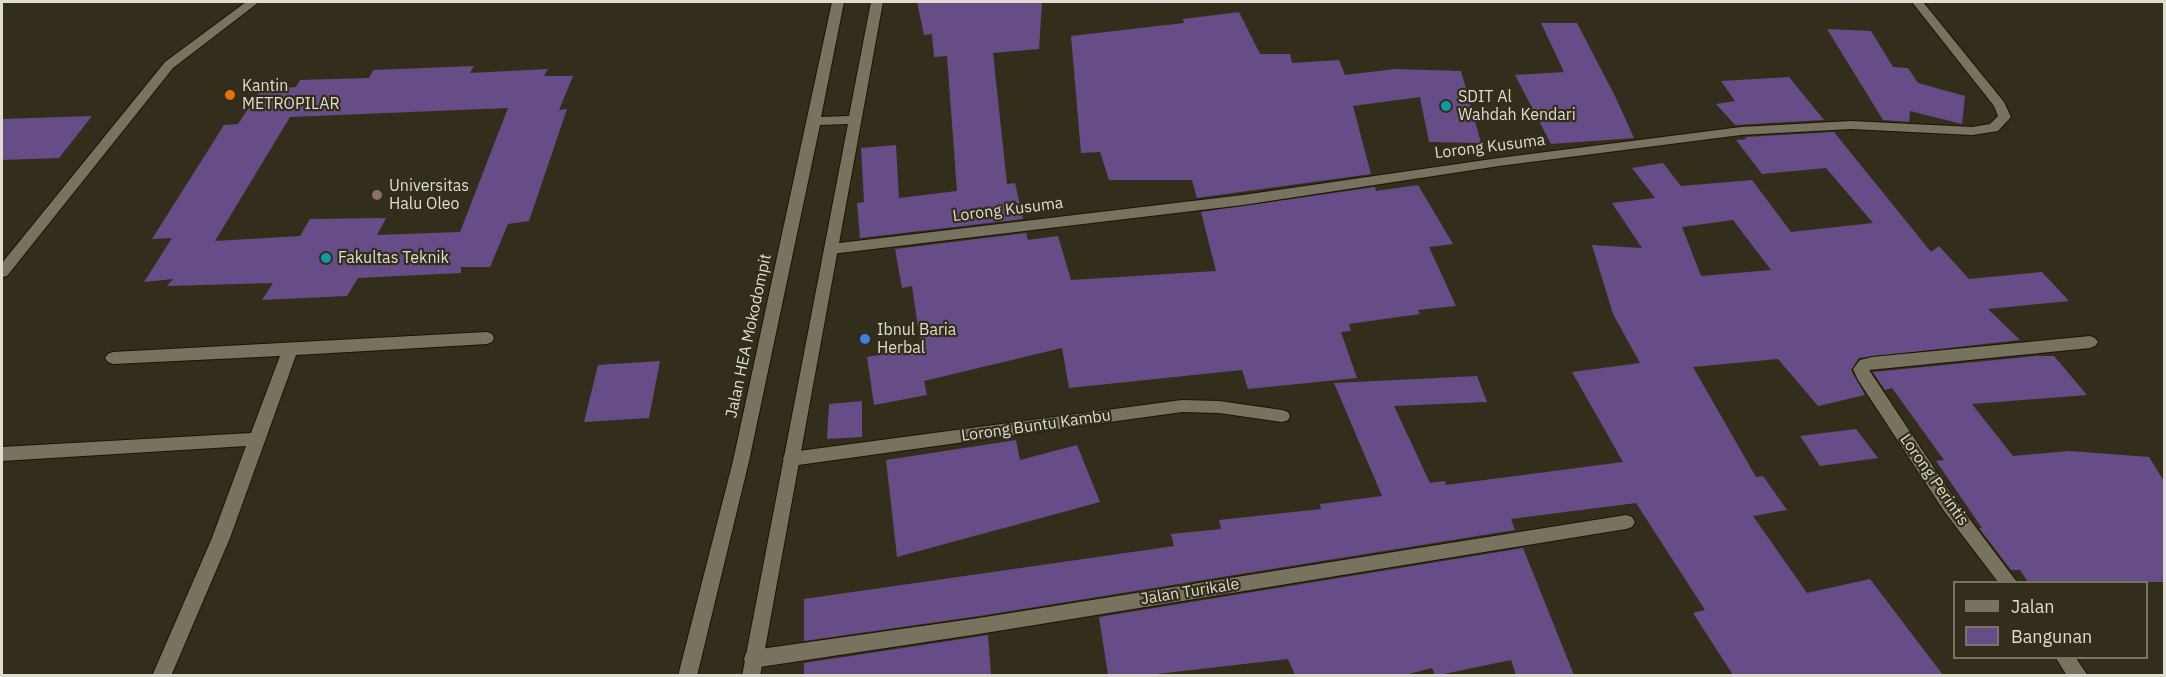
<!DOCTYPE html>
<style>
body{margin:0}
#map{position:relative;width:2166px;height:677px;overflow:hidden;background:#322e1b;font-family:"IBM Plex Sans",sans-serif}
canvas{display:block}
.frame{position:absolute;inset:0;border:3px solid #dfddd1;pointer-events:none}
.legend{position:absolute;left:1953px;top:581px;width:195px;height:78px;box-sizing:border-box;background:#322e1b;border:2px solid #777464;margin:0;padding:8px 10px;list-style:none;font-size:18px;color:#dfddd1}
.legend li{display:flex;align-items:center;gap:12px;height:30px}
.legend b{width:30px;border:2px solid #777464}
</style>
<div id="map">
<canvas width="2166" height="677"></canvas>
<div class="frame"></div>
<ul class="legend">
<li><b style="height:8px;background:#78735e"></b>Jalan</li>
<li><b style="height:16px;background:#674d87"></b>Bangunan</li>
</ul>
</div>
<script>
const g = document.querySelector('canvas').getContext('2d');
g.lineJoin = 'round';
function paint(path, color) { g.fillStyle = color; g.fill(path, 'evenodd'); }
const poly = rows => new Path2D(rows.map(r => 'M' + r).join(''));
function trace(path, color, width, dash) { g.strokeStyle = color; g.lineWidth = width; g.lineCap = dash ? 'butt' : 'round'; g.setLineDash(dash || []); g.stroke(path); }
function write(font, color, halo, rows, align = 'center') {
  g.font = font + ' "IBM Plex Sans",sans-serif'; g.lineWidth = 4.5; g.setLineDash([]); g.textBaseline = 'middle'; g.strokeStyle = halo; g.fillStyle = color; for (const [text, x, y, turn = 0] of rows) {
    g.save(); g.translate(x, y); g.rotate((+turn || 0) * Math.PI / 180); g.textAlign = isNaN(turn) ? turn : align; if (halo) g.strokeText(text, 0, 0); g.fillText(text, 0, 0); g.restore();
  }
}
const building = poly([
 [917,2,1042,2,1039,49,993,53,1007,184,1015,183,1023,219,860,238,857,203,864,202,861,148,896,145,899,198,957,191,947,56,934,57,932,34,924,35],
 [1239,12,1260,54,1290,54,1292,63,1339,60,1345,75,1395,69,1461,71,1481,143,1429,142,1420,97,1353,106,1371,174,1197,198,1192,180,1109,180,1100,152,1081,153,1071,36,1184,23,1183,19],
 [1541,23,1577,23,1615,96,1634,138,1551,144,1515,75,1564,72],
 [1827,29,1871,31,1893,67,1908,68,1918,83,1965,96,1962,124,1910,111,1909,122,1883,120],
 [474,66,470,73,548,69,544,76,573,76,559,110,567,109,529,221,508,224,490,267,461,267,461,273,358,278,347,296,262,300,273,283,167,286,173,279,144,282,172,238,152,239,224,125,238,124,261,89,296,87,300,80,369,78,373,70],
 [508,108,460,232,377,235,386,218,310,219,300,236,215,241,290,117],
 [1789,77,1824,120,1735,125,1716,104,1735,101,1721,81],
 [92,116,59,158,2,160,2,119],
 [1834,132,1931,252,1939,246,1969,279,2042,272,2069,301,1988,309,2020,340,1859,358,1851,370,1865,395,1818,406,1778,359,1693,367,1756,477,1763,476,1787,510,1753,516,1807,593,1870,579,1943,675,1733,675,1693,613,1705,610,1636,503,1511,519,1515,530,979,616,804,641,804,599,1174,546,1171,534,1221,529,1219,520,1321,509,1320,504,1382,496,1334,383,1477,376,1487,402,1394,406,1430,483,1445,481,1446,485,1623,462,1572,372,1640,363,1613,314,1592,245,1642,248,1612,203,1655,198,1632,168,1663,163,1681,186,1752,180,1791,232,1873,223,1826,168,1762,174,1736,140,1747,139,1745,137],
 [1733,220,1771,270,1701,276,1682,227],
 [1418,185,1453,244,1429,247,1456,306,1418,310,1420,314,1349,324,1351,331,1341,332,1357,378,1248,389,1242,370,1069,388,1062,348,924,381,927,395,874,405,867,357,921,348,912,286,902,288,895,249,1026,233,1028,240,1058,236,1071,280,1216,271,1201,212,1375,187,1376,191],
 [2036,356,2054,356,2087,395,1972,404,2013,456,2069,451,2149,457,2164,481,2164,582,2028,582,2020,570,2011,570,1979,528,1982,528,1936,461,1944,460,1892,388,1885,390,1873,372],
 [660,361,649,418,584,422,598,365],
 [862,401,862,437,827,439,829,404],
 [1856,429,1878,458,1820,466,1800,436],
 [1016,440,1020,460,1077,445,1100,502,897,557,886,460],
 [1523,548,1574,675,1516,675,1511,660,1439,675,1435,675,1432,668,1405,675,1295,675,1288,659,1148,675,1108,675,1099,617],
 [988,635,991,675,804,675,804,663]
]);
const service = poly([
 [246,2,259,2,173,68,7,276,2,277,2,263,165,62,246,2],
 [487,332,492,334,494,338,492,342,487,344,296,355,230,538,171,676,152,676,212,538,246,446,2,461,2,447,251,433,280,356,113,364,108,362,105,358,108,354,113,352,487,332]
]);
const minor = poly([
 [1912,2,1923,2,2004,102,2011,117,1998,131,1972,135,1851,129,1741,135,1499,166,1243,205,831,254,824,249,831,244,1243,195,1499,158,1741,127,1851,121,1972,127,1990,124,1998,116,1994,106,1912,2],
 [2090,336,2095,338,2098,342,2095,346,2090,348,1869,370,1956,501,2017,582,1998,582,1944,511,1858,380,1853,369,1860,360,1872,357,2090,336],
 [1182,400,1219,401,1282,410,1288,412,1290,416,1288,420,1282,422,1219,413,1182,412,791,466,785,464,783,459,785,454,791,452,1182,400],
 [1626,515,1632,517,1635,522,1632,527,1626,529,979,634,753,668,746,665,744,659,746,653,753,650,979,618,1626,515],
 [2056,658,2076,658,2088,676,2067,676,2056,658]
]);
const tertiary = poly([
 [832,2,844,2,821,117,849,116,871,2,883,2,760,676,742,676,848,124,820,125,749,461,697,676,678,676,733,461,832,2]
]);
const markers = [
 [230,95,6,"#e8710a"],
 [1446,106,6,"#0f9aa8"],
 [377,195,6,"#8d6e63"],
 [326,258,6,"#0f9aa8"],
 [865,339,6,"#3f7fe0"]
];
const poiNames = [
 ["Kantin",242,86],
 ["METROPILAR",242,104],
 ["SDIT Al",1458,97],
 ["Wahdah Kendari",1458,115],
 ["Universitas",389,186],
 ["Halu Oleo",389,204],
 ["Fakultas Teknik",338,258],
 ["Ibnul Baria",877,330],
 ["Herbal",877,348]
];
const streetNames = [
 ["Lorong Kusuma",1490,147,-7],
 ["Lorong Kusuma",1008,210,-7],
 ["Jalan HEA Mokodompit",749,336,-78],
 ["Lorong Buntu Kambu",1036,426,-8],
 ["Lorong Perintis",1934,480,55],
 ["Jalan Turikale",1190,592,-9]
];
paint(building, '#674d87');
trace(service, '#1a1605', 2);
trace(minor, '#1a1605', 2);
trace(tertiary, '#1a1605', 2);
paint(service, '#78735e');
paint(minor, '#78735e');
paint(tertiary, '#78735e');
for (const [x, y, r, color] of markers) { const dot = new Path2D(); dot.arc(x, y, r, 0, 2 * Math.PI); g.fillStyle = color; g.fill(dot); trace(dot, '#322e1b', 2); }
write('16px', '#dfddd1', '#322e1b', poiNames, 'left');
write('16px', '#dfddd1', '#322e1b', streetNames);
</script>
